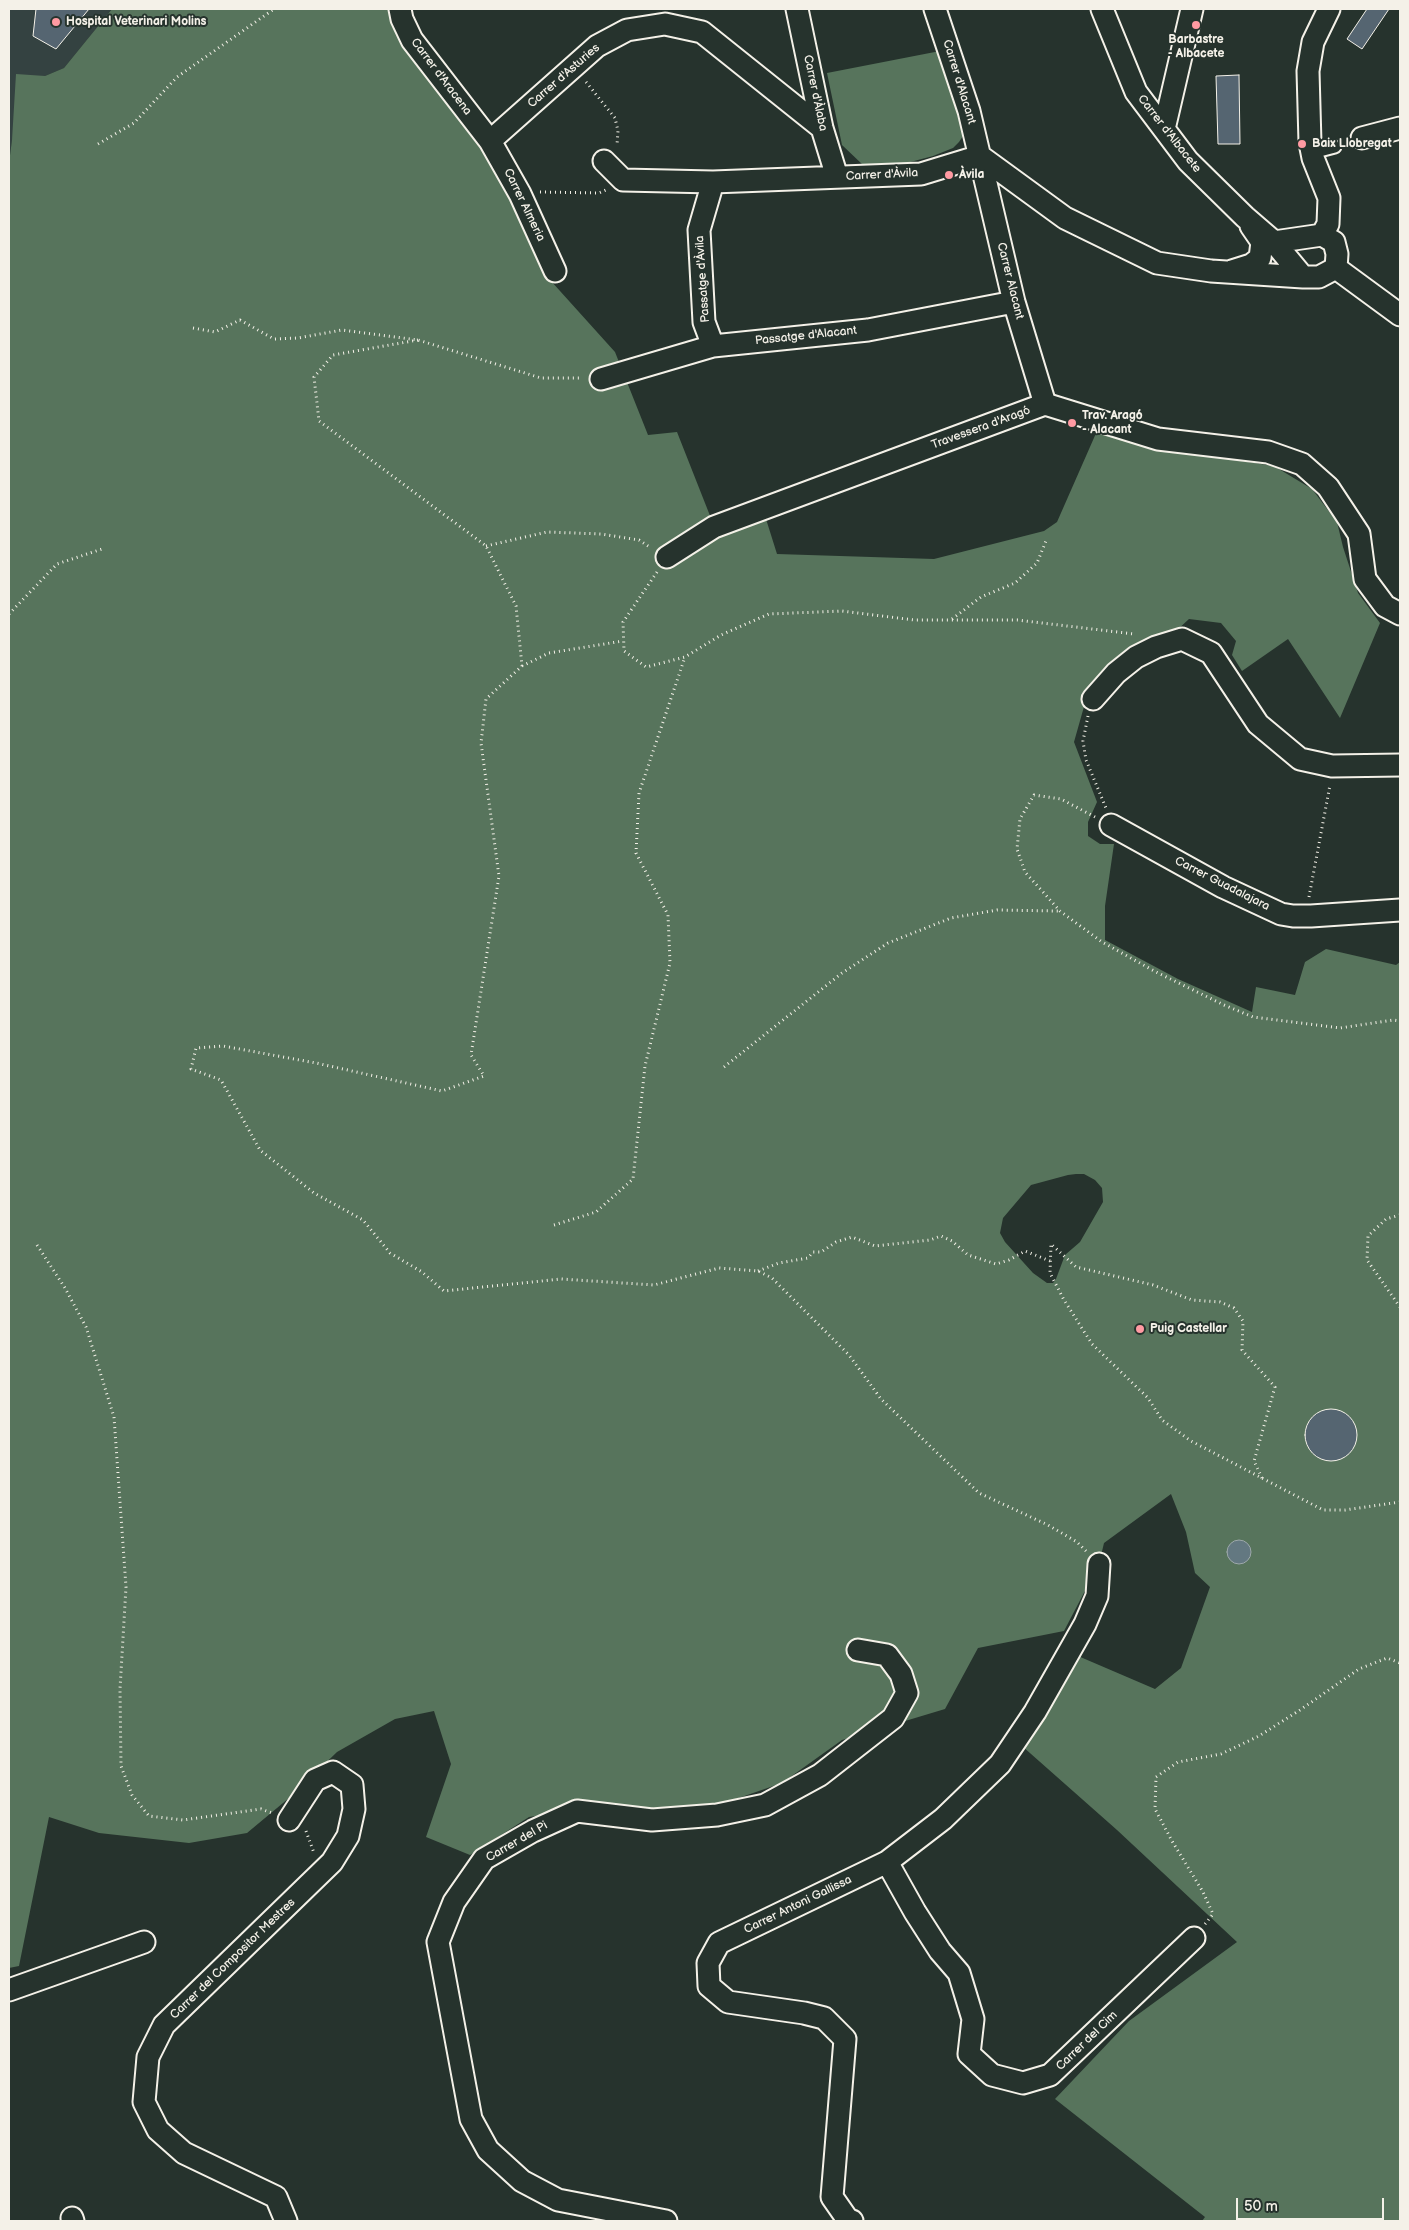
<!DOCTYPE html>
<meta charset="utf-8">
<style>
body{margin:0}
#map{position:relative;width:1409px;height:2230px;overflow:hidden;background:#26332d;font-family:"Balsamiq Sans",sans-serif}
canvas{display:block}
.frame{position:absolute;inset:0;border:10px solid #f4f1e8;pointer-events:none}
.scale{position:absolute;left:1236px;top:2198px;width:148px;height:22px;box-sizing:border-box;border:2px solid #f4f1e8;border-top:0;padding-left:6px;font-size:15px;line-height:18px;white-space:nowrap;color:#f4f1e8;-webkit-text-stroke:4px #26332d;paint-order:stroke}
</style>
<div id="map">
<canvas width="1409" height="2230"></canvas>
<div class="frame"></div>
<div class="scale">50 m</div>
</div>
<script>
const g = document.querySelector('canvas').getContext('2d');
g.lineJoin = 'round';
function paint(path, color) { g.fillStyle = color; g.fill(path, 'evenodd'); }
const poly = rows => new Path2D(rows.map(r => 'M' + r).join(''));
function trace(path, color, width, dash) { g.strokeStyle = color; g.lineWidth = width; g.lineCap = dash ? 'butt' : 'round'; g.setLineDash(dash || []); g.stroke(path); }
function write(font, color, halo, rows, align = 'center') {
  g.font = font + ' "Balsamiq Sans",sans-serif'; g.lineWidth = 4; g.setLineDash([]); g.textBaseline = 'middle'; g.strokeStyle = halo; g.fillStyle = color; for (const [text, x, y, turn = 0] of rows) {
    g.save(); g.translate(x, y); g.rotate((+turn || 0) * Math.PI / 180); g.textAlign = isNaN(turn) ? turn : align; if (halo) g.strokeText(text, 0, 0); g.fillText(text, 0, 0); g.restore();
  }
}
const built = poly([
 [9,9,112,9,64,68,45,76,12,140,9,162]
]);
const green = poly([
 [112,9,392,9,483,139,551,281,615,352,648,435,677,432,718,536,766,519,777,554,934,559,1044,531,1057,522,1097,431,1190,453,1274,466,1312,489,1337,522,1343,547,1358,593,1380,623,1340,718,1288,639,1242,671,1232,655,1236,641,1221,623,1189,619,1175,632,1087,696,1074,742,1097,802,1088,822,1088,836,1100,844,1114,844,1105,906,1105,940,1178,979,1252,1012,1256,987,1295,995,1305,962,1326,949,1396,965,1400,962,1400,2221,1202,2221,1205,2217,1055,2099,1129,2021,1237,1942,1117,1830,1022,1746,1078,1656,1155,1689,1181,1668,1210,1587,1195,1573,1186,1532,1171,1494,1104,1543,1099,1564,1064,1631,978,1648,945,1709,842,1740,782,1783,730,1801,671,1810,592,1807,529,1817,470,1855,426,1837,451,1764,434,1711,395,1719,337,1752,295,1793,247,1833,189,1843,99,1833,49,1817,19,1966,9,1968,9,163,12,140,16,74,45,76,64,68],
 [1076,1174,1084,1174,1095,1180,1102,1188,1103,1202,1080,1242,1065,1255,1056,1279,1053,1283,1047,1283,1033,1273,1005,1242,1000,1233,1003,1218,1031,1185,1068,1175],
 [1231,1543,1248,1544,1250,1555,1228,1550],
 [940,51,963,127,963,136,959,142,953,148,933,156,899,165,871,170,863,165,842,145,827,73]
]);
const water = poly([
 '1227 1552a12 12 0 1 1 24 0a12 12 0 1 1-24 0Z'
]);
const building = poly([
 [36,9,89,9,56,49,33,36,36,9],
 [1367,9,1389,9,1362,49,1347,39,1367,9],
 [1239,75,1240,144,1218,144,1216,76,1239,75],
 '1305 1435a26 26 0 1 1 52 0a26 26 0 1 1-52 0Z'
]);
const path = poly([
 [586,82,615,118,618,131,617,145],
 [98,144,134,123,177,77,274,9],
 [540,192,599,193,606,190],
 [193,328,215,332,240,320,274,339,298,338,342,330,418,340,541,378,581,378],
 [418,340,333,355,314,377,319,421,486,546,516,606,522,666,486,699,481,743,499,876,471,1055,484,1076,442,1091,316,1063,223,1046,196,1048,191,1069,221,1080,260,1150,314,1193,363,1220,390,1253,422,1272,444,1291,561,1279,654,1285,719,1268,758,1271,772,1278,849,1355,881,1399,979,1493,1048,1525,1077,1542,1086,1551],
 [486,546,547,532,601,534,639,540,651,548],
 [657,572,623,622,624,651,646,667,685,657,721,635,769,614,842,611,914,620,1017,620,1134,634],
 [9,614,57,564,105,548],
 [952,619,981,597,1015,583,1037,563,1046,541],
 [522,666,549,653,623,641],
 [1088,716,1083,741,1086,760,1106,808],
 [1095,817,1061,799,1034,795,1020,819,1017,849,1025,872,1060,911,1102,942,1156,972,1224,1005,1253,1017,1340,1028,1393,1020,1400,1021],
 [1309,897,1330,785],
 [724,1067,842,973,888,943,951,918,997,910,1059,911],
 [1400,1215,1386,1219,1368,1236,1367,1260,1400,1307],
 [554,1225,596,1212,633,1179,645,1066,670,963,668,915,636,853,639,793,685,657],
 [37,1245,65,1288,86,1327,114,1417,126,1587,120,1689,121,1766,132,1795,149,1816,183,1820,261,1809,272,1813],
 [758,1271,779,1263,808,1258,813,1252,821,1252,836,1242,852,1237,875,1246,930,1240,941,1236,952,1241,968,1255,996,1264,1009,1260,1025,1251,1050,1261],
 [1262,1478,1254,1461,1275,1387,1242,1350,1243,1321,1234,1308,1220,1302,1192,1300,1153,1285,1076,1267,1051,1244,1050,1273,1064,1300,1092,1344,1148,1398,1162,1420,1191,1441,1323,1510,1345,1510,1400,1502],
 [306,1831,314,1853],
 [1205,1924,1213,1914,1203,1892,1172,1841,1155,1809,1156,1777,1178,1762,1221,1754,1259,1736,1300,1710,1359,1669,1387,1658,1400,1663]
]);
const lane = poly([
 [1312,153,1335,147]
]);
const street = poly([
 [400,9,402,19,412,40,490,141,520,194,555,271],
 [797,9,822,128,837,177],
 [935,9,969,111,1014,302,1045,404],
 [1102,9,1136,92,1188,161,1245,217,1274,242],
 [1164,129,1192,9],
 [1362,138,1400,128],
 [490,141,597,46,627,30,665,24,702,32,822,128],
 [980,156,1065,218,1157,263,1211,271,1303,277],
 [604,161,623,180,713,182,921,174,980,156],
 [713,182,699,230,704,322,713,346],
 [1322,235,1328,224,1329,198,1313,158,1310,143,1308,71,1313,42,1329,9],
 [1322,235,1334,242,1337,254,1336,268,1319,277,1303,277,1274,242,1322,235],
 [1336,268,1400,315],
 [1232,271,1251,265,1260,258,1262,242,1251,226],
 [601,379,713,346,868,330,1014,302],
 [667,557,714,527,1045,404,1158,439,1268,452,1302,464,1328,487,1359,534,1365,579,1385,606,1400,614],
 [1093,699,1116,673,1136,657,1156,647,1182,639,1211,653,1258,724,1300,759,1332,766,1400,765],
 [1111,825,1223,887,1281,914,1293,916,1311,916,1400,910],
 [887,1862,915,1912,940,1951,959,1973,973,2019,969,2054,992,2075,1023,2083,1050,2075,1194,1938],
 [9,1990,144,1942],
 [72,2218,73,2221],
 [286,2221,276,2197,184,2153,158,2130,144,2102,148,2057,164,2025,332,1862,348,1836,354,1809,352,1785,333,1772,315,1780,289,1820],
 [666,2221,558,2200,522,2181,488,2150,471,2119,438,1942,454,1902,484,1859,533,1831,577,1811,652,1820,717,1815,765,1805,820,1775,893,1718,907,1693,901,1674,887,1655,858,1650],
 [852,2221,848,2220,832,2197,845,2039,824,2018,804,2013,728,2002,709,1986,708,1963,719,1943,887,1862,943,1819,1000,1764,1035,1712,1085,1624,1097,1596,1099,1564]
]);
const markers = [
 [56,22,5,"#ff9aa2"],
 [1196,25,5,"#ff9aa2"],
 [1302,144,5,"#ff9aa2"],
 [949,175,5,"#ff9aa2"],
 [1072,423,5,"#ff9aa2"],
 [1140,1329,5,"#ff9aa2"]
];
const poiNames = [
 ["Hospital Veterinari Molins",66,22],
 ["Barbastre",1196,40,"center"],
 ["- Albacete",1196,54,"center"],
 ["Baix Llobregat",1312,144],
 ["Àvila",959,175],
 ["Trav. Aragó",1082,416],
 ["- Alacant",1082,430],
 ["Puig Castellar",1150,1329]
];
const streetNames = [
 ["Carrer d'Asturies",564,76,-41],
 ["Carrer d'Aracena",441,77,53],
 ["Carrer d'Alacant",959,82,73],
 ["Carrer d'Àlaba",815,93,78],
 ["Carrer d'Albacete",1169,134,52],
 ["Carrer d'Àvila",882,175,-3],
 ["Carrer Almeria",524,205,64],
 ["Passatge d'Àvila",703,279,-94],
 ["Carrer Alacant",1010,281,76],
 ["Passatge d'Alacant",806,336,-6],
 ["Travessera d'Aragó",981,428,-20],
 ["Carrer Guadalajara",1222,884,27],
 ["Carrer del Pi",517,1842,-30],
 ["Carrer Antoni Gallissa",798,1905,-26],
 ["Carrer del Compositor Mestres",233,1959,-44],
 ["Carrer del Cim",1087,2041,-44]
];
paint(built, '#344241');
paint(green, '#57745c');
paint(water, '#637881');
trace(water, '#9da8aa', 1);
paint(building, '#556571');
trace(building, '#f4f1e8', 1);
trace(lane, '#f4f1e8', 15);
trace(street, '#f4f1e8', 25);
trace(path, '#f4f1e8', 3, [1, 4]);
trace(lane, '#26332d', 11);
trace(street, '#26332d', 21);
for (const [x, y, r, color] of markers) { const dot = new Path2D(); dot.arc(x, y, r, 0, 2 * Math.PI); g.fillStyle = color; g.fill(dot); trace(dot, '#26332d', 2); }
write('bold 12px', '#f4f1e8', '#26332d', poiNames, 'left');
write('12px', '#f4f1e8', '#26332d', streetNames);
</script>
